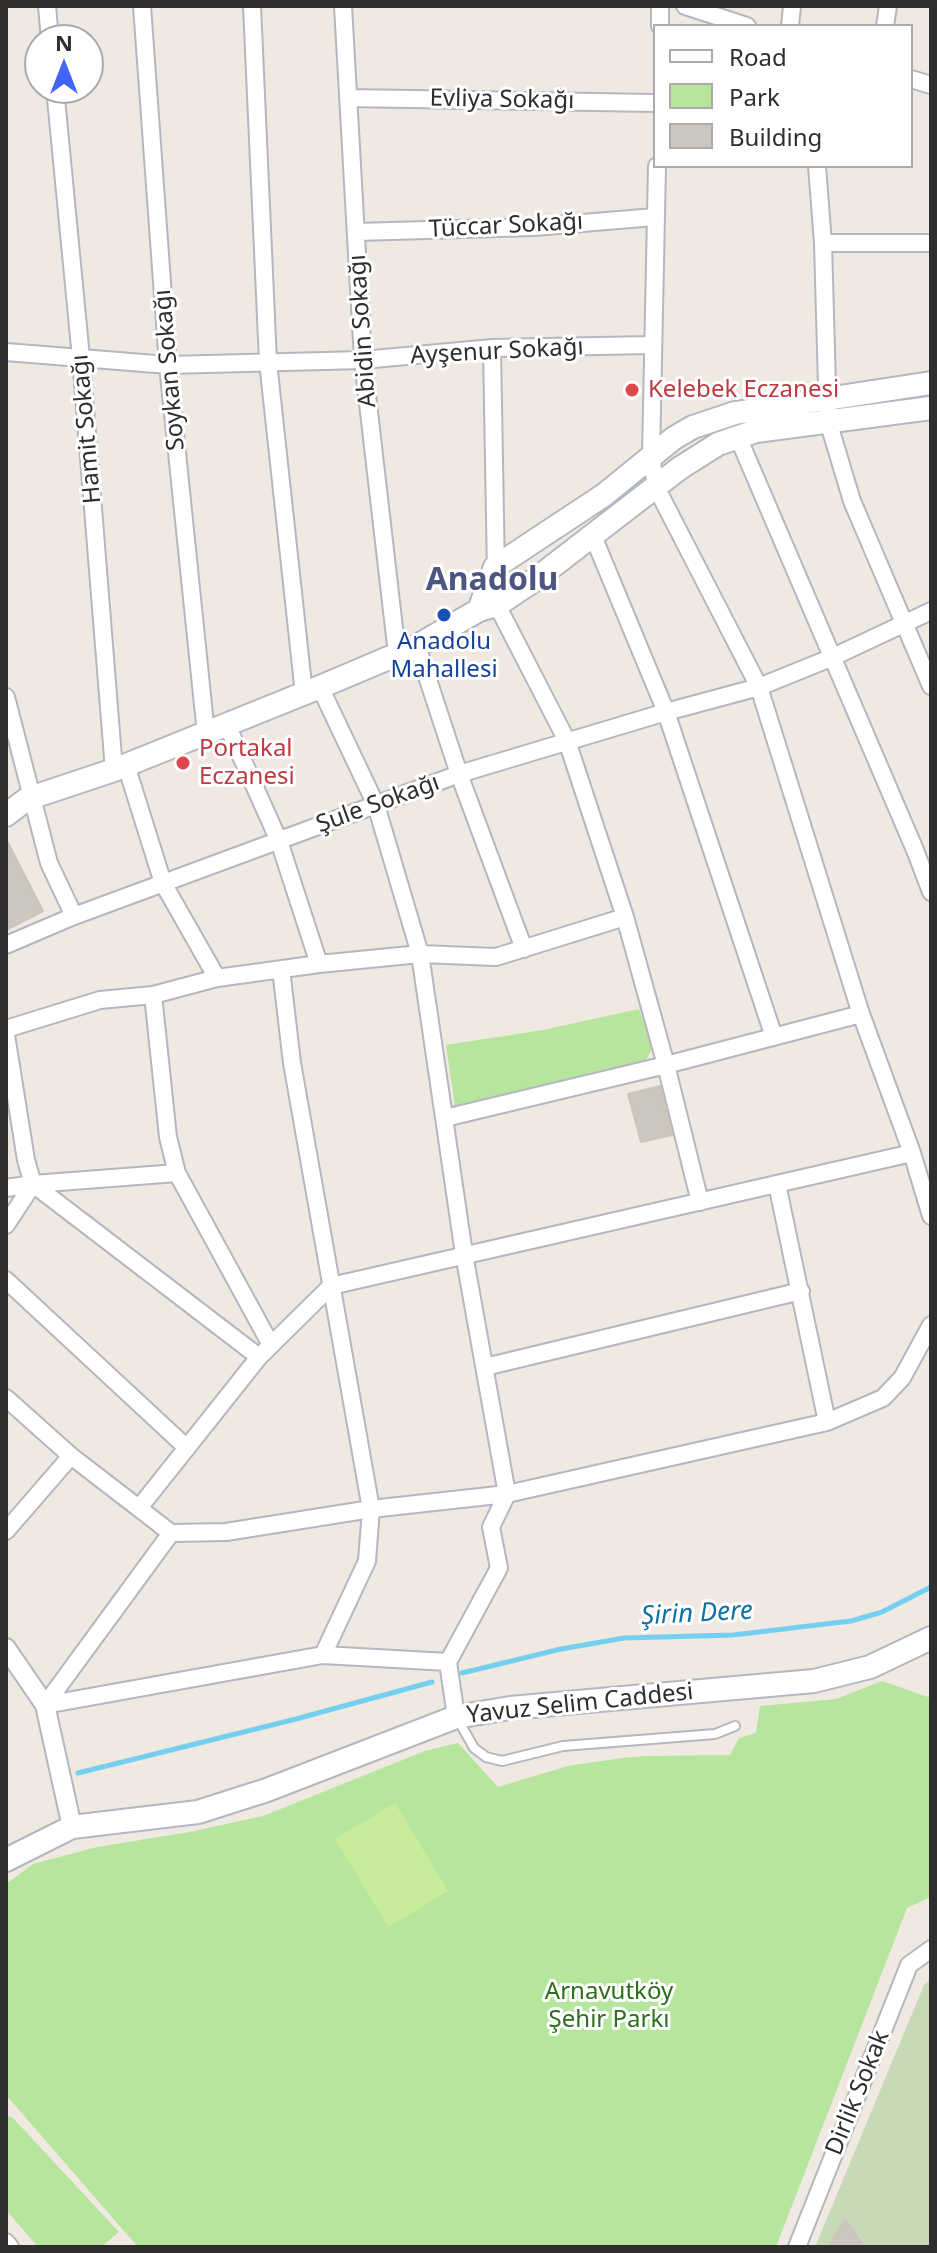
<!DOCTYPE html>
<meta charset="utf-8">
<style>
body{margin:0}
#map{position:relative;width:937px;height:2253px;overflow:hidden;background:#efe9e1;font-family:"Noto Sans",sans-serif}
canvas{display:block}
.frame{position:absolute;inset:0;border:8px solid #2e2e2e;pointer-events:none}
.legend{position:absolute;left:653px;top:24px;width:260px;height:144px;box-sizing:border-box;background:#fff;border:2px solid #ababab;margin:0;padding:10px 14px;list-style:none;font-size:24px;color:#2e2e2e}
.legend li{display:flex;align-items:center;gap:16px;height:40px}
.legend b{width:40px;border:2px solid #ababab}
.north{position:absolute;left:24px;top:24px;width:80px;height:80px;box-sizing:border-box;background:#fff;border:2px solid #ababab;border-radius:50%;rotate:0deg;font-size:22px;font-weight:700;line-height:32px;text-align:center;color:#2e2e2e}
.north::after{content:'';display:block;margin:auto;width:28px;height:36px;background:#4264fb;clip-path:polygon(50% 0,100% 100%,50% 72%,0 100%)}
</style>
<div id="map">
<canvas width="937" height="2253"></canvas>
<div class="frame"></div>
<ul class="legend">
<li><b style="height:10px;background:#fff"></b>Road</li>
<li><b style="height:22px;background:#b6e59e"></b>Park</li>
<li><b style="height:22px;background:#cbc7bf"></b>Building</li>
</ul>
<div class="north">N</div>
</div>
<script>
const g = document.querySelector('canvas').getContext('2d');
g.lineJoin = 'round';
function paint(path, color) { g.fillStyle = color; g.fill(path, 'evenodd'); }
const poly = rows => new Path2D(rows.map(r => 'M' + r).join(''));
function trace(path, color, width, dash) { g.strokeStyle = color; g.lineWidth = width; g.lineCap = dash ? 'butt' : 'round'; g.setLineDash(dash || []); g.stroke(path); }
function write(font, color, halo, rows, align = 'center') {
  g.font = font + ' "Noto Sans",sans-serif'; g.lineWidth = 6; g.setLineDash([]); g.textBaseline = 'middle'; g.strokeStyle = halo; g.fillStyle = color; for (const [text, x, y, turn = 0] of rows) {
    g.save(); g.translate(x, y); g.rotate((+turn || 0) * Math.PI / 180); g.textAlign = isNaN(turn) ? turn : align; if (halo) g.strokeText(text, 0, 0); g.fillText(text, 0, 0); g.restore();
  }
}
const green = poly([
 [639,1009,653,1048,646,1060,455,1107,446,1045,543,1030],
 [882,1681,931,1698,931,1897,907,1908,776,2247,138,2247,6,2095,6,1884,33,1864,97,1847,190,1832,263,1816,425,1751,458,1743,498,1787,568,1766,622,1758,646,1756,730,1755,739,1738,756,1733,760,1706,836,1699],
 [6,2116,12,2117,119,2232,101,2247,38,2247,6,2210]
]);
const cemetery = poly([
 [931,1979,931,2247,815,2247,924,1985]
]);
const pitch = poly([
 [395,1803,448,1891,388,1927,335,1839]
]);
const stream = poly([
 [462,1673,561,1649,624,1638,733,1635,851,1621,882,1612,931,1587],
 [78,1773,296,1719,432,1682]
]);
const building = poly([
 [6,839,43,911,6,930,6,839],
 [660,1086,672,1135,641,1142,628,1094,660,1086],
 [845,2219,865,2247,829,2247,845,2219]
]);
const service = poly([
 [457,1718,474,1748,486,1757,502,1761,563,1746,715,1734,735,1726]
]);
const minor = poly([
 [47,6,50,40],
 [142,6,168,365,206,734],
 [252,6,268,362,304,694],
 [343,6,363,360,397,654],
 [685,6,747,26],
 [660,26,660,6],
 [790,26,792,6],
 [885,26,888,6],
 [911,79,931,85],
 [55,88,81,358,114,770],
 [348,98,655,103],
 [657,166,651,456,656,487,759,687,861,1014,912,1153,931,1216],
 [817,166,823,243,828,421,852,501,931,686],
 [356,232,534,227,655,217],
 [823,243,931,243],
 [492,348,496,574],
 [6,352,168,365,363,360,492,348,652,345],
 [738,437,915,850,931,892],
 [593,536,666,712,774,1037],
 [496,597,497,605,567,741,625,917,666,1065,700,1202],
 [417,646,459,774,524,949],
 [320,687,376,805,420,954,464,1254,507,1494,491,1527,499,1568,448,1662,456,1717],
 [6,697,49,863,74,916],
 [227,725,279,841,319,964],
 [126,765,163,883,217,978],
 [6,945,74,916,459,774,666,712,759,687,833,657,931,611],
 [281,969,292,1063,371,1509,367,1561,323,1655],
 [153,995,168,1137,177,1173,271,1345],
 [6,1029,100,1000,153,995,217,978,319,964,420,954,496,957,625,917],
 [6,1035,26,1160,33,1184,6,1225],
 [445,1118,666,1065,861,1014],
 [33,1184,259,1357],
 [777,1184,827,1422],
 [6,1188,33,1184,177,1173],
 [6,1280,187,1448],
 [485,1367,801,1291],
 [6,1398,71,1456,171,1533,226,1532,371,1509,507,1494,827,1422,883,1398,902,1378,931,1325],
 [139,1508,259,1357,331,1286,912,1153],
 [6,1531,71,1456],
 [45,1705,323,1655,448,1662],
 [45,1705,171,1533],
 [6,2242,10,2247],
 [797,2247,909,1965,931,1949]
]);
const tertiary = poly([
 [6,1648,45,1705,72,1827]
]);
const secondary = poly([
 [479,610,495,567,604,495,674,438,693,427,735,413,931,383],
 [6,815,27,799,114,770,320,687,417,646,479,610,497,605,536,579,680,468,718,444,756,431,931,408],
 [6,1860,72,1827,198,1812,267,1790,456,1717,510,1708,814,1681,870,1667,931,1638]
]);
const markers = [
 [632,390,8,"#e0444e"],
 [444,615,8,"#1a4fb4"],
 [183,763,8,"#e0444e"]
];
const streetNames = [
 ["Evliya Sokağı",502,100,1],
 ["Tüccar Sokağı",506,226,-3],
 ["Abidin Sokağı",363,331,-94],
 ["Ayşenur Sokağı",497,352,-3],
 ["Soykan Sokağı",170,370,-95],
 ["Hamit Sokağı",87,429,-95],
 ["Şule Sokağı",378,804,-20],
 ["Yavuz Selim Caddesi",580,1704,-6],
 ["Dirlik Sokak",858,2093,-68]
];
const healthNames = [
 ["Kelebek Eczanesi",648,390],
 ["Portakal",199,749],
 ["Eczanesi",199,777]
];
const transitNames = [
 ["Anadolu",444,642],
 ["Mahallesi",444,670]
];
const parkNames = [
 ["Arnavutköy",609,1992],
 ["Şehir Parkı",609,2020]
];
const waterNames = [
 ["Şirin Dere",697,1614,-3]
];
const districtNames = [
 ["Anadolu",492,581]
];
paint(green, '#b6e59e');
paint(cemetery, '#c8d9b8');
paint(pitch, '#c9ec9a');
trace(stream, '#75cff0', 5);
paint(building, '#cbc7bf');
trace(building, '#cbc5ba', 2);
trace(service, '#b4b7c1', 12);
trace(minor, '#b4b7c1', 20);
trace(tertiary, '#b4b7c1', 22);
trace(secondary, '#b4b7c1', 26);
trace(service, '#fff', 8);
trace(minor, '#fff', 16);
trace(tertiary, '#fff', 18);
trace(secondary, '#fff', 22);
for (const [x, y, r, color] of markers) { const dot = new Path2D(); dot.arc(x, y, r, 0, 2 * Math.PI); g.fillStyle = color; g.fill(dot); trace(dot, '#fff', 3); }
write('24px', '#2e2e2e', '#fff', streetNames);
write('24px', '#be3a42', '#fff', healthNames, 'left');
write('24px', '#164399', '#fff', transitNames);
write('24px', '#2c6e1b', '#fff', parkNames);
write('italic 26px', '#0d6fa3', '#fff', waterNames);
write('bold 32px', '#4d5680', '#fff', districtNames);
</script>
